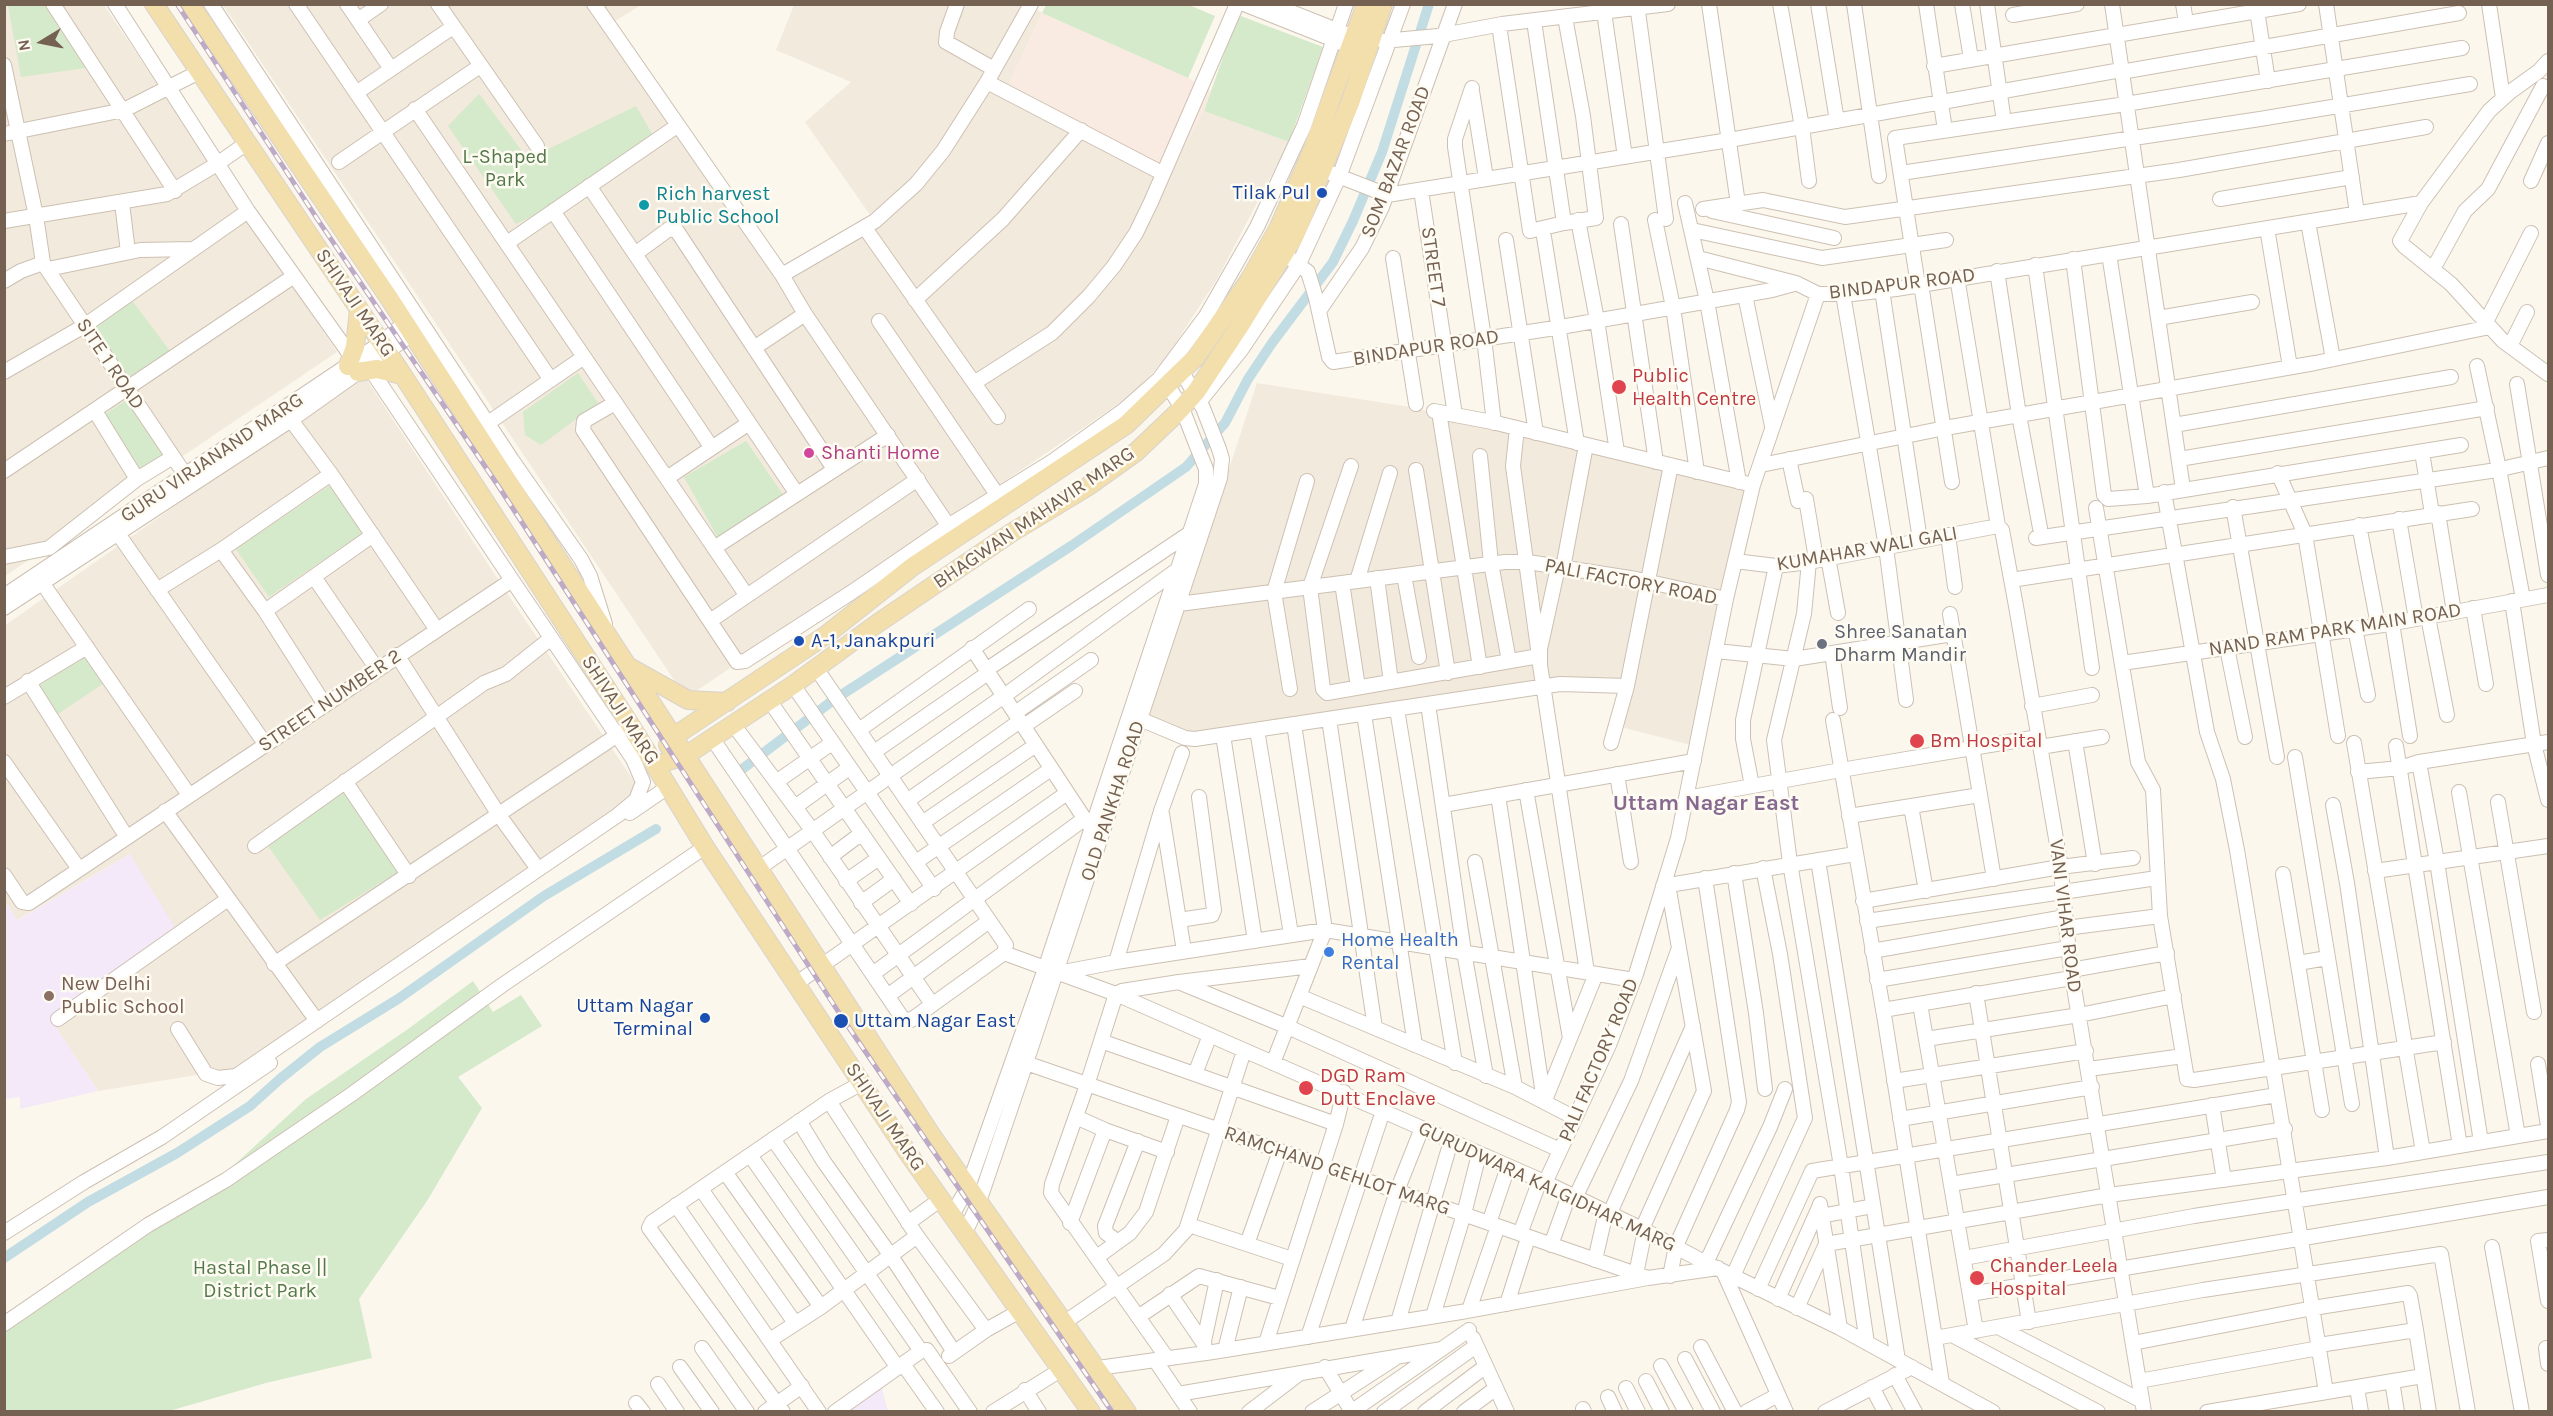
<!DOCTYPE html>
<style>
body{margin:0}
#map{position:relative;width:2553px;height:1416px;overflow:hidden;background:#fbf7ed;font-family:Karla,sans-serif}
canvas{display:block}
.frame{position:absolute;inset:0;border:6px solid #756151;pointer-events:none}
.north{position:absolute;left:12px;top:12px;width:60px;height:60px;-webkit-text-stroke:4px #fefbf3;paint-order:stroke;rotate:260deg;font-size:16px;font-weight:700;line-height:24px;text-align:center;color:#756151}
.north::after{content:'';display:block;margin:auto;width:21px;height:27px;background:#756151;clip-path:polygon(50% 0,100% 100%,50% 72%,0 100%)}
</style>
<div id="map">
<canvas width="2553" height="1416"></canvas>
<div class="frame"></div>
<div class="north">N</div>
</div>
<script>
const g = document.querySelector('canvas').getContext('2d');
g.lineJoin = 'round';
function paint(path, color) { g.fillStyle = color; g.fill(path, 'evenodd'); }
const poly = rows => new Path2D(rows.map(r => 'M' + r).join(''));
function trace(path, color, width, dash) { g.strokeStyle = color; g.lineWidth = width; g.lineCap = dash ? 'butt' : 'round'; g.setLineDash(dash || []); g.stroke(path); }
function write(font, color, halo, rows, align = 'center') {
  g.font = font + ' Karla,sans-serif'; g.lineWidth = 5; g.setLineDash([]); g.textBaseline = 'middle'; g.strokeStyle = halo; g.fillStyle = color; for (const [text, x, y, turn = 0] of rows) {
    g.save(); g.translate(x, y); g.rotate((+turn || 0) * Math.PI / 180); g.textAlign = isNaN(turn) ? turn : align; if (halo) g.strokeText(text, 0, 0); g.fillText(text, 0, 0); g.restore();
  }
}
const residential = poly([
 [5,5,104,5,337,352,5,576],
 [223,5,641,5,609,25,782,281,875,222,805,122,851,82,776,50,794,5,1029,5,1042,13,1003,97,1204,111,1289,142,1217,279,1166,358,1133,394,686,698],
 [363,374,507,593,644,796,246,1067,98,1091,49,1018,130,854,17,920,5,901,4,626],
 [1257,383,1410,407,1746,489,1691,745,1613,725,1623,685,1594,677,1191,737,1147,721]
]);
const commercial = poly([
 [1042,13,1188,78,1211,91,1204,111,1166,182,1003,97]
]);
const education = poly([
 [130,854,176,929,50,1018,98,1091,20,1109,20,1097,5,1099,4,901,18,920],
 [881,1385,888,1411,846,1411]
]);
const green = poly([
 [8,5,52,5,93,67,21,77],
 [1189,5,1215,16,1188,78,1042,13,1046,5],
 [1238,15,1323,47,1289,142,1204,111],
 [479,94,528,159,636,106,655,139,553,206,516,224,448,126],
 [130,298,170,351,132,380,91,324],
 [578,373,598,403,541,445,525,435,523,412],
 [128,399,167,459,144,474,104,415],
 [746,441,788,502,721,543,684,477],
 [332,484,364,532,269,597,236,549],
 [85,654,104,683,58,714,39,686],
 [352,787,403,869,320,920,266,843],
 [473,981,493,1012,521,995,542,1026,458,1077,482,1108,427,1201,359,1299,372,1358,266,1383,169,1411,5,1412,5,1329,113,1252,184,1211,306,1099,408,1029]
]);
const canal = poly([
 [741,770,832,701,1071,546,1186,467,1225,423,1248,379,1272,343,1333,262,1353,221,1382,152,1429,4],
 [4,1258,88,1202,177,1153,250,1106,280,1079,320,1047,398,999,544,896,656,829]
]);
const minor = poly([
 [53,4,175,191],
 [115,4,248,211,351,356],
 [211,4,512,460,581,559,590,576,605,624],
 [296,4,551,380],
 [347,4,391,69],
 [438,4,537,146],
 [594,4,782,275,805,314,952,531],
 [957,4,947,32,946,42,994,69],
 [1244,4,1342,43],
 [1271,4,1344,33],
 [1637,4,1666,219],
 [1709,4,1738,204],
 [1780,4,1802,127,1809,181],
 [1818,4,1837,121],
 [1854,4,1879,176],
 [1926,4,1945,130],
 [1962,4,1971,59],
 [1987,4,2004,122],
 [2112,4,2183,489],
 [2183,4,2186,22],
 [2256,4,2268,81],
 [2326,4,2357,213],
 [2489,4,2503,98],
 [1604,12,1625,157],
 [2013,15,2077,4],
 [358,20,381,4],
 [1534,21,1564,223],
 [1499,25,1530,231,1564,223,1596,218,1583,116,1565,17],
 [1383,41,1438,36,1502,24,1668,4],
 [2548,61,2539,71,2510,92,2489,111,2421,203,2400,241,2404,246,2451,284,2503,341,2548,374],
 [4,65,36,216,43,263,190,482],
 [1934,66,2299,4],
 [2121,72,2459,13],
 [987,82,1162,173],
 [1472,88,1455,139,1455,147,1484,338,1494,423],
 [1472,91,1486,178],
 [356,93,453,27],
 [415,109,747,596],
 [4,134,124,110,199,72],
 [339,162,480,66],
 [1323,170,1387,195,1729,140,2121,70],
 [1901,173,2260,119,2470,84],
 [2531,181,2548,143],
 [589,186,797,494],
 [1421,190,1455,415],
 [2220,199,2352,177],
 [122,203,128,252],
 [1685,203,1707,301,1739,482],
 [1703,209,1763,200,1845,217,2179,170,2426,127],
 [553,211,712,448],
 [1712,211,1834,238],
 [1578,220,1597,320,1617,452],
 [1655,220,1673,307,1697,472],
 [4,221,167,194,217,164,247,143],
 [2308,222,2333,359],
 [1621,224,1656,462],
 [865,228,998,417],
 [2267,228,2290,367],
 [1692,230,1822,258,1946,240],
 [1544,237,1577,443],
 [1506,240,1536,433],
 [507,243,677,126],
 [635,254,669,229,677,231,834,469],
 [1284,254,1308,272,1316,298,1329,357,1333,362,1555,328,1772,290,1794,284],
 [2109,254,2147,496],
 [1393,258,1416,404],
 [1698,258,1796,283,1818,294,1852,294,1896,289,2421,203],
 [2073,259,2104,495,2108,499,2147,496,2461,445],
 [2035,265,2092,668],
 [48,269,140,250,193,249],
 [2433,269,2465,211,2488,189,2543,86],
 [1997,271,2019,415,2040,528],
 [782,275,875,221,916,184,943,151,987,82,1031,4],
 [1957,277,1998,526,2002,530,2016,606,2060,862,2070,963,2144,1412],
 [4,281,21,271,43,263],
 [1921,284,1952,482],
 [1918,285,1895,138,2126,104,2462,48],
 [1882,290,1920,540],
 [1843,294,1886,547,1906,700],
 [1745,295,1772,426],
 [915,300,1003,219,1081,130],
 [1319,311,1362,248,1382,207,1455,4],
 [2158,318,2252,302],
 [879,321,998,496],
 [2486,322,2531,233],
 [2510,346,2527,312],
 [754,348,805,314],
 [2477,366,2499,469,2523,599],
 [4,372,84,326,248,211],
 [974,383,1052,333,1089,296,1114,266,1136,233,1151,202,1237,4],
 [2517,384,2548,575],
 [1200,401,1241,350,1299,264,1339,177,1403,4],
 [615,403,584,421,583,430,737,662,745,661,852,592,948,526,1053,461,1124,410,1159,379,1206,316,1257,227,1304,126,1346,4],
 [95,411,137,479],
 [1434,411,1492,422,1753,485],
 [1439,412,1480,667],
 [291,420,331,474,437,630],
 [488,423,584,357],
 [2174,425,2451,377],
 [2422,452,2432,514],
 [1480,456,1491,563,1509,661],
 [1789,459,1798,501],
 [2179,459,2487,408],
 [1761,465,1945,428,2315,363,2490,327],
 [1351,466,1310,587,1323,689,1327,693,1539,656,1513,466,1517,428],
 [1416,470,1448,673],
 [4,471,294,276],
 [2278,473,2305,534,2338,736],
 [667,478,749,423],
 [2164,492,2207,732,2223,779,2237,850,2326,1392],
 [1806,499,1816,559],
 [2233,507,2277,757],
 [2096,508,2138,762,2153,790,2160,916,2187,1079,2194,1080,2444,1042],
 [2438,513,2454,612],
 [2399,519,2416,619],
 [2359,525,2378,625],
 [114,528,266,745],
 [1948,535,1955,587],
 [2036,538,2497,470,2548,458],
 [714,548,888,435],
 [221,550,265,611,325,705],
 [4,557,49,548,137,479,173,457],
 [1828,557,1838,613],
 [1735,561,1776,566,1809,562,1998,526],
 [1809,562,1804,614,1774,740,1790,863,1841,1166,1867,1343],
 [1558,567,1540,649,1540,665,1587,972],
 [1563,568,1586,445],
 [1404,575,1419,657],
 [314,577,377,669],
 [1377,578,1391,682],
 [2011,580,2472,509],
 [1357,581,1390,473],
 [1342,583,1358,687],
 [43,584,189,795],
 [157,590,221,550,331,474],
 [4,596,381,343,411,318],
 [2512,601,2534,744,2548,800],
 [1171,605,1505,562,1528,562,1636,579,1726,599],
 [4,608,291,420,412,334],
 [2473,608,2486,684],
 [265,611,373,535],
 [1950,614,1994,879],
 [2428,617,2447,715],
 [710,621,918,479],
 [2392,623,2410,736],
 [2355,628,2368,695],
 [972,648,1088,824],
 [2227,648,2245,737],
 [1716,651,1794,659,1953,634],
 [1832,653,1840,708],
 [397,655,499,815,538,869],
 [2122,663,2383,625,2548,595],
 [986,670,1190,533],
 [28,681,126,836],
 [793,685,934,889],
 [1290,689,1274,592,1307,481],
 [4,697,87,647],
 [769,700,911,904],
 [1428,704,1464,952,1486,1076],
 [2032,706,2092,695],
 [1397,709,1455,1063],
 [1015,713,1091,660],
 [1364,714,1415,1045],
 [1140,719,1185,738,1195,739,1560,684,1627,686],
 [1329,719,1375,1028],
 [1833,720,1885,1021,1942,1383],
 [733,724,812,830,932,1004],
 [1024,726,1075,691],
 [859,730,1029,609],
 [1257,730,1291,934],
 [1223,735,1255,941],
 [712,738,903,1019,911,1020,1004,953,1006,945,816,668],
 [2075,741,2095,864],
 [1611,743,1627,686,1671,465],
 [2354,743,2423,1152],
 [2396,746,2460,1146],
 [2040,747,2102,737],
 [874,752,988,673],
 [2295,757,2352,1104],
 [4,762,79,869],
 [2419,762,2437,862,2481,1142],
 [2358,772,2400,768,2419,762,2548,742],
 [1617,774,1631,862],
 [345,781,409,876],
 [776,782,832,743],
 [1752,786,1743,739,1743,720,1776,566],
 [1526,790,1570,1038],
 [2459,792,2518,1136],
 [1498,795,1544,1101],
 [1686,798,1841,770,2038,737],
 [907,801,1020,721],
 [2498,802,2534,1012],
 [1443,805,1694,761],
 [2333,805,2347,883,2387,1158],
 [1911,806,1926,891],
 [795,807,849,768],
 [165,811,317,1021],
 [630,813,668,787],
 [1162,814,1184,951],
 [1849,816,1980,795],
 [922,823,1036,745],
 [255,846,484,683,506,674,550,639],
 [830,857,862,833],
 [1818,860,1898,1360],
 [916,862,1051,769],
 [1475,862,1515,1087],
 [758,869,1004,696,1177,570],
 [2375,871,2548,846],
 [1734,873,1756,1013,1765,1089],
 [2283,874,2322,1110],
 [4,875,22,902,29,903,512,580,371,370],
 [846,881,879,858],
 [1663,886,1855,854],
 [1863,901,2060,867,2133,858],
 [861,903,894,879],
 [1179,920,1212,915,1214,910,1199,797],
 [1867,921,2157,878],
 [2066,928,2160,916],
 [1872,951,2065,917],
 [1004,953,1116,994,1540,1180,1642,1229,1706,1263,1840,1328,1993,1412],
 [1116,962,1161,811,1182,753],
 [2298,963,2327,958],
 [274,964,622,732],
 [2071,970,2167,953],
 [874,973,1084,819],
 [1058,973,1116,962,1325,930,1634,980],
 [1877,980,2068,948],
 [797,983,1067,793],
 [1181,983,1288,1027,1560,1150],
 [1976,993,2029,1322],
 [889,995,989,921],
 [1299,996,1515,1087,1575,1118],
 [1920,1004,1976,1331],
 [1883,1010,2072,978],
 [58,1019,228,899],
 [178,1029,206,1074,218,1078,236,1076,618,815,636,800,643,782,633,759,512,580],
 [1926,1039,2079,1015,2174,996],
 [1101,1041,1336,1124],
 [1026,1063,1648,1278],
 [1273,1063,1325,930,1294,724],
 [2538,1064,2548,1126],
 [2089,1069,2183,1056],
 [1195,1074,1210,1035],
 [1894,1081,2086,1051],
 [1545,1100,1596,974],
 [829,1101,917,1236,986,1330],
 [2212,1105,2224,1180],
 [1076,1117,1105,1130,1167,1152],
 [1900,1119,2092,1087],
 [799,1121,824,1162,891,1256,954,1352],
 [773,1139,921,1351,927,1350,970,1412],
 [750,1155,898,1368],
 [725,1172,821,1307],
 [1545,1183,1609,1045,1636,974,1660,897,1678,838,1726,599,1753,485,1818,294],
 [1951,1184,2285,1129],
 [701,1189,795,1323],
 [1575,1198,1631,1081,1679,948],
 [1820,1204,1840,1328],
 [676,1205,819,1412],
 [1610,1213,1693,1026],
 [952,1215,968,1187,1045,969,1206,484,1206,469,1194,439,1182,408,1168,386],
 [1821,1216,1873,1206],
 [908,1223,941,1199],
 [1070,1223,1105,1130],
 [1489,1223,1508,1167],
 [1189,1225,1292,1259],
 [1642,1229,1704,1091,1668,885],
 [4,1233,84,1182,162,1137,270,1063],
 [965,1233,979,1202,1026,1063,1220,478,1222,459,1219,449,1203,408,1182,372],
 [1520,1234,1540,1180],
 [2548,1240,2538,1241,2548,1301],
 [1118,1242,1106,1233,1105,1226,1138,1141],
 [1247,1244,1280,1151],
 [1826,1244,2109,1195,2387,1158,2548,1131],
 [1551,1245,1569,1195],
 [2492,1247,2522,1412],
 [1097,1257,1130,1233,1146,1212,1178,1116],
 [1964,1258,2194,1216,2548,1162],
 [1595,1260,1606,1212],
 [1706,1263,1770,1127,1785,1089],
 [1723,1271,1786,1412],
 [1636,1274,1645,1230],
 [1670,1276,1676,1246,1737,1110,1739,1102,1705,878],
 [1733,1276,1805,1118,1780,954,1763,868],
 [1758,1289,1812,1171,2277,1095],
 [1170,1294,1204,1344],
 [1970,1294,2548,1197],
 [1778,1299,1820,1205],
 [1507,1304,1528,1238],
 [1797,1308,1826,1244],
 [1469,1310,1498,1226],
 [1433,1316,1464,1214,1479,1154],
 [1138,1317,1199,1276,1279,1298],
 [1065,1322,1164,1254,1186,1230,1244,1051],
 [1398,1322,1451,1141],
 [4,1324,148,1225,226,1180,352,1094,501,986,705,847],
 [1998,1327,2142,1401],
 [1352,1329,1397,1191,1422,1128],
 [1952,1335,2098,1412],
 [1308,1337,1383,1111],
 [1473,1338,1507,1412],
 [1935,1338,2203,1290,2441,1254,2468,1412],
 [770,1340,821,1307,917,1236],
 [1266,1343,1336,1124,1344,1092],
 [2133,1343,2313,1308,2408,1293,2410,1296,2416,1330,2429,1412],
 [2319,1345,2416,1330],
 [1701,1347,1735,1412],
 [702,1348,747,1412],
 [2546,1348,2548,1364],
 [1225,1350,1241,1287],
 [1205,1353,1204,1341,1217,1280],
 [949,1356,986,1330,1020,1311],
 [1167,1358,1051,1193,1052,1184,1087,1085,1116,994,1122,991,1179,982,1311,966],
 [1685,1359,1713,1412],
 [1155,1360,1190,1412],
 [903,1364,937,1412],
 [1661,1366,1686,1412],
 [680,1367,712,1412],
 [1325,1367,1352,1412],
 [1098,1368,1213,1352,1461,1312,1648,1278,1718,1268],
 [1895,1375,1915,1412],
 [1646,1381,1662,1412],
 [2139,1381,2319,1348],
 [2392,1381,2397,1412],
 [658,1384,677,1412],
 [1872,1387,1885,1412],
 [1626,1388,1638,1412],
 [2357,1388,2361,1412],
 [1025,1390,1039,1412],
 [1178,1394,1442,1349],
 [1608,1397,1615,1412],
 [636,1403,643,1412],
 [1583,1409,1584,1412],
 [765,1412,802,1386],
 [783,1412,649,1228,652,1222,829,1101,862,1083],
 [835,1412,921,1351],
 [993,1412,1062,1369],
 [1249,1412,1299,1374],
 [1312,1412,1394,1359],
 [1351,1412,1469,1330],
 [1384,1412,1476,1346],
 [1425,1412,1486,1366],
 [1464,1412,1496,1388],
 [1746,1412,1778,1395],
 [1825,1412,1912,1367],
 [2207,1412,2423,1376]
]);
const major = poly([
 [154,4,387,351,631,726,705,847,908,1153,1091,1412],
 [190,4,389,298,930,1133,1127,1412],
 [348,366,355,347,359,309],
 [358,372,377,369,402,375],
 [631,668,688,700,727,702],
 [668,745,673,737,826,635,912,567,1126,425,1196,357,1250,279,1279,227,1312,151,1366,4],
 [655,765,685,756,793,685,878,623,1011,533,1087,487,1136,452,1177,413,1196,392,1241,324,1294,237,1350,103,1383,4]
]);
const rail = poly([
 [177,4,318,220,499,487,843,1019,1112,1412]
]);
const markers = [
 [1322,193,6,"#1a4fb4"],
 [644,205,6,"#0f9aa8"],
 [1619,387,8,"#e0444e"],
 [809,453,6,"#d1479c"],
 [799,641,6,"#1a4fb4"],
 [1822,644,6,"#6b7280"],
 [1917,741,8,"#e0444e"],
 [1329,952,6,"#3f7fe0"],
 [49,996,6,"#8d6e63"],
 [705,1018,6,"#1a4fb4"],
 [841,1021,8,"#1a4fb4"],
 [1306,1088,8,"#e0444e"],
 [1977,1278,8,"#e0444e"]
];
const parkNames = [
 ["L-Shaped",505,157],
 ["Park",505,180],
 ["Hastal Phase ||",260,1268],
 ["District Park",260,1291]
];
const streetNames = [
 ["SOM BAZAR ROAD",1396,162,-69],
 ["STREET 7",1433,267,82],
 ["BINDAPUR ROAD",1902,284,-7],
 ["SHIVAJI MARG",355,303,56],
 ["BINDAPUR ROAD",1426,348,-9],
 ["SITE 1 ROAD",110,364,56],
 ["GURU VIRJANAND MARG",212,458,-34],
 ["BHAGWAN MAHAVIR MARG",1034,518,-34],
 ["KUMAHAR WALI GALI",1867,549,-10],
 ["PALI FACTORY ROAD",1631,582,11],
 ["NAND RAM PARK MAIN ROAD",2335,630,-9],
 ["STREET NUMBER 2",330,701,-34],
 ["SHIVAJI MARG",620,710,57],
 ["OLD PANKHA ROAD",1113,801,-72],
 ["VANI VIHAR ROAD",2065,916,83],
 ["PALI FACTORY ROAD",1599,1060,-67],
 ["SHIVAJI MARG",885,1117,56],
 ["RAMCHAND GEHLOT MARG",1337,1171,19],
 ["GURUDWARA KALGIDHAR MARG",1547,1187,25]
];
const transitNames = [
 ["Tilak Pul",1310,193],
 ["A-1, Janakpuri",811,641,"left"],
 ["Uttam Nagar",693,1006],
 ["Terminal",693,1029],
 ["Uttam Nagar East",854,1021,"left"]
];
const cultureNames = [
 ["Rich harvest",656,194],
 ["Public School",656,217]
];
const healthNames = [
 ["Public",1632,376],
 ["Health Centre",1632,399],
 ["Bm Hospital",1930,741],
 ["DGD Ram",1320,1076],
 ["Dutt Enclave",1320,1099],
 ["Chander Leela",1990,1266],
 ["Hospital",1990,1289]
];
const hotelNames = [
 ["Shanti Home",821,453]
];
const worshipNames = [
 ["Shree Sanatan",1834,632],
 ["Dharm Mandir",1834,655]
];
const shopNames = [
 ["Home Health",1341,940],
 ["Rental",1341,963]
];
const educationNames = [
 ["New Delhi",61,984],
 ["Public School",61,1007]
];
const quarterNames = [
 ["Uttam Nagar East",1706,804]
];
paint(residential, '#f2eadc');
paint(commercial, '#faebe2');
paint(education, '#f4e9f8');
paint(green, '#d5e9cb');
trace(canal, '#c2dce4', 10);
trace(minor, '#cdc0b3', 16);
trace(major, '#d8d3ce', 20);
trace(minor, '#fff', 14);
trace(major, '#f3dfac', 18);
trace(rail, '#bcaac6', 5);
trace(rail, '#fefbf3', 3, [9]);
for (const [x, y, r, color] of markers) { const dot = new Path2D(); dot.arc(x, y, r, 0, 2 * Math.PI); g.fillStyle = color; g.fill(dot); trace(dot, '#fefbf3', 2); }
write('20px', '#53794a', '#fefbf3', parkNames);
write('20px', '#756151', '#fefbf3', streetNames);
write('20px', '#164399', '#fefbf3', transitNames, 'right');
write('20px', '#0d838f', '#fefbf3', cultureNames, 'left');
write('20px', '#be3a42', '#fefbf3', healthNames, 'left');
write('20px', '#b23c85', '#fefbf3', hotelNames, 'left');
write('20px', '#5b616d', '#fefbf3', worshipNames, 'left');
write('20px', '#366cbe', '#fefbf3', shopNames, 'left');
write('20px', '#785e54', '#fefbf3', educationNames, 'left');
write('bold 22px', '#876990', '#fefbf3', quarterNames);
</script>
